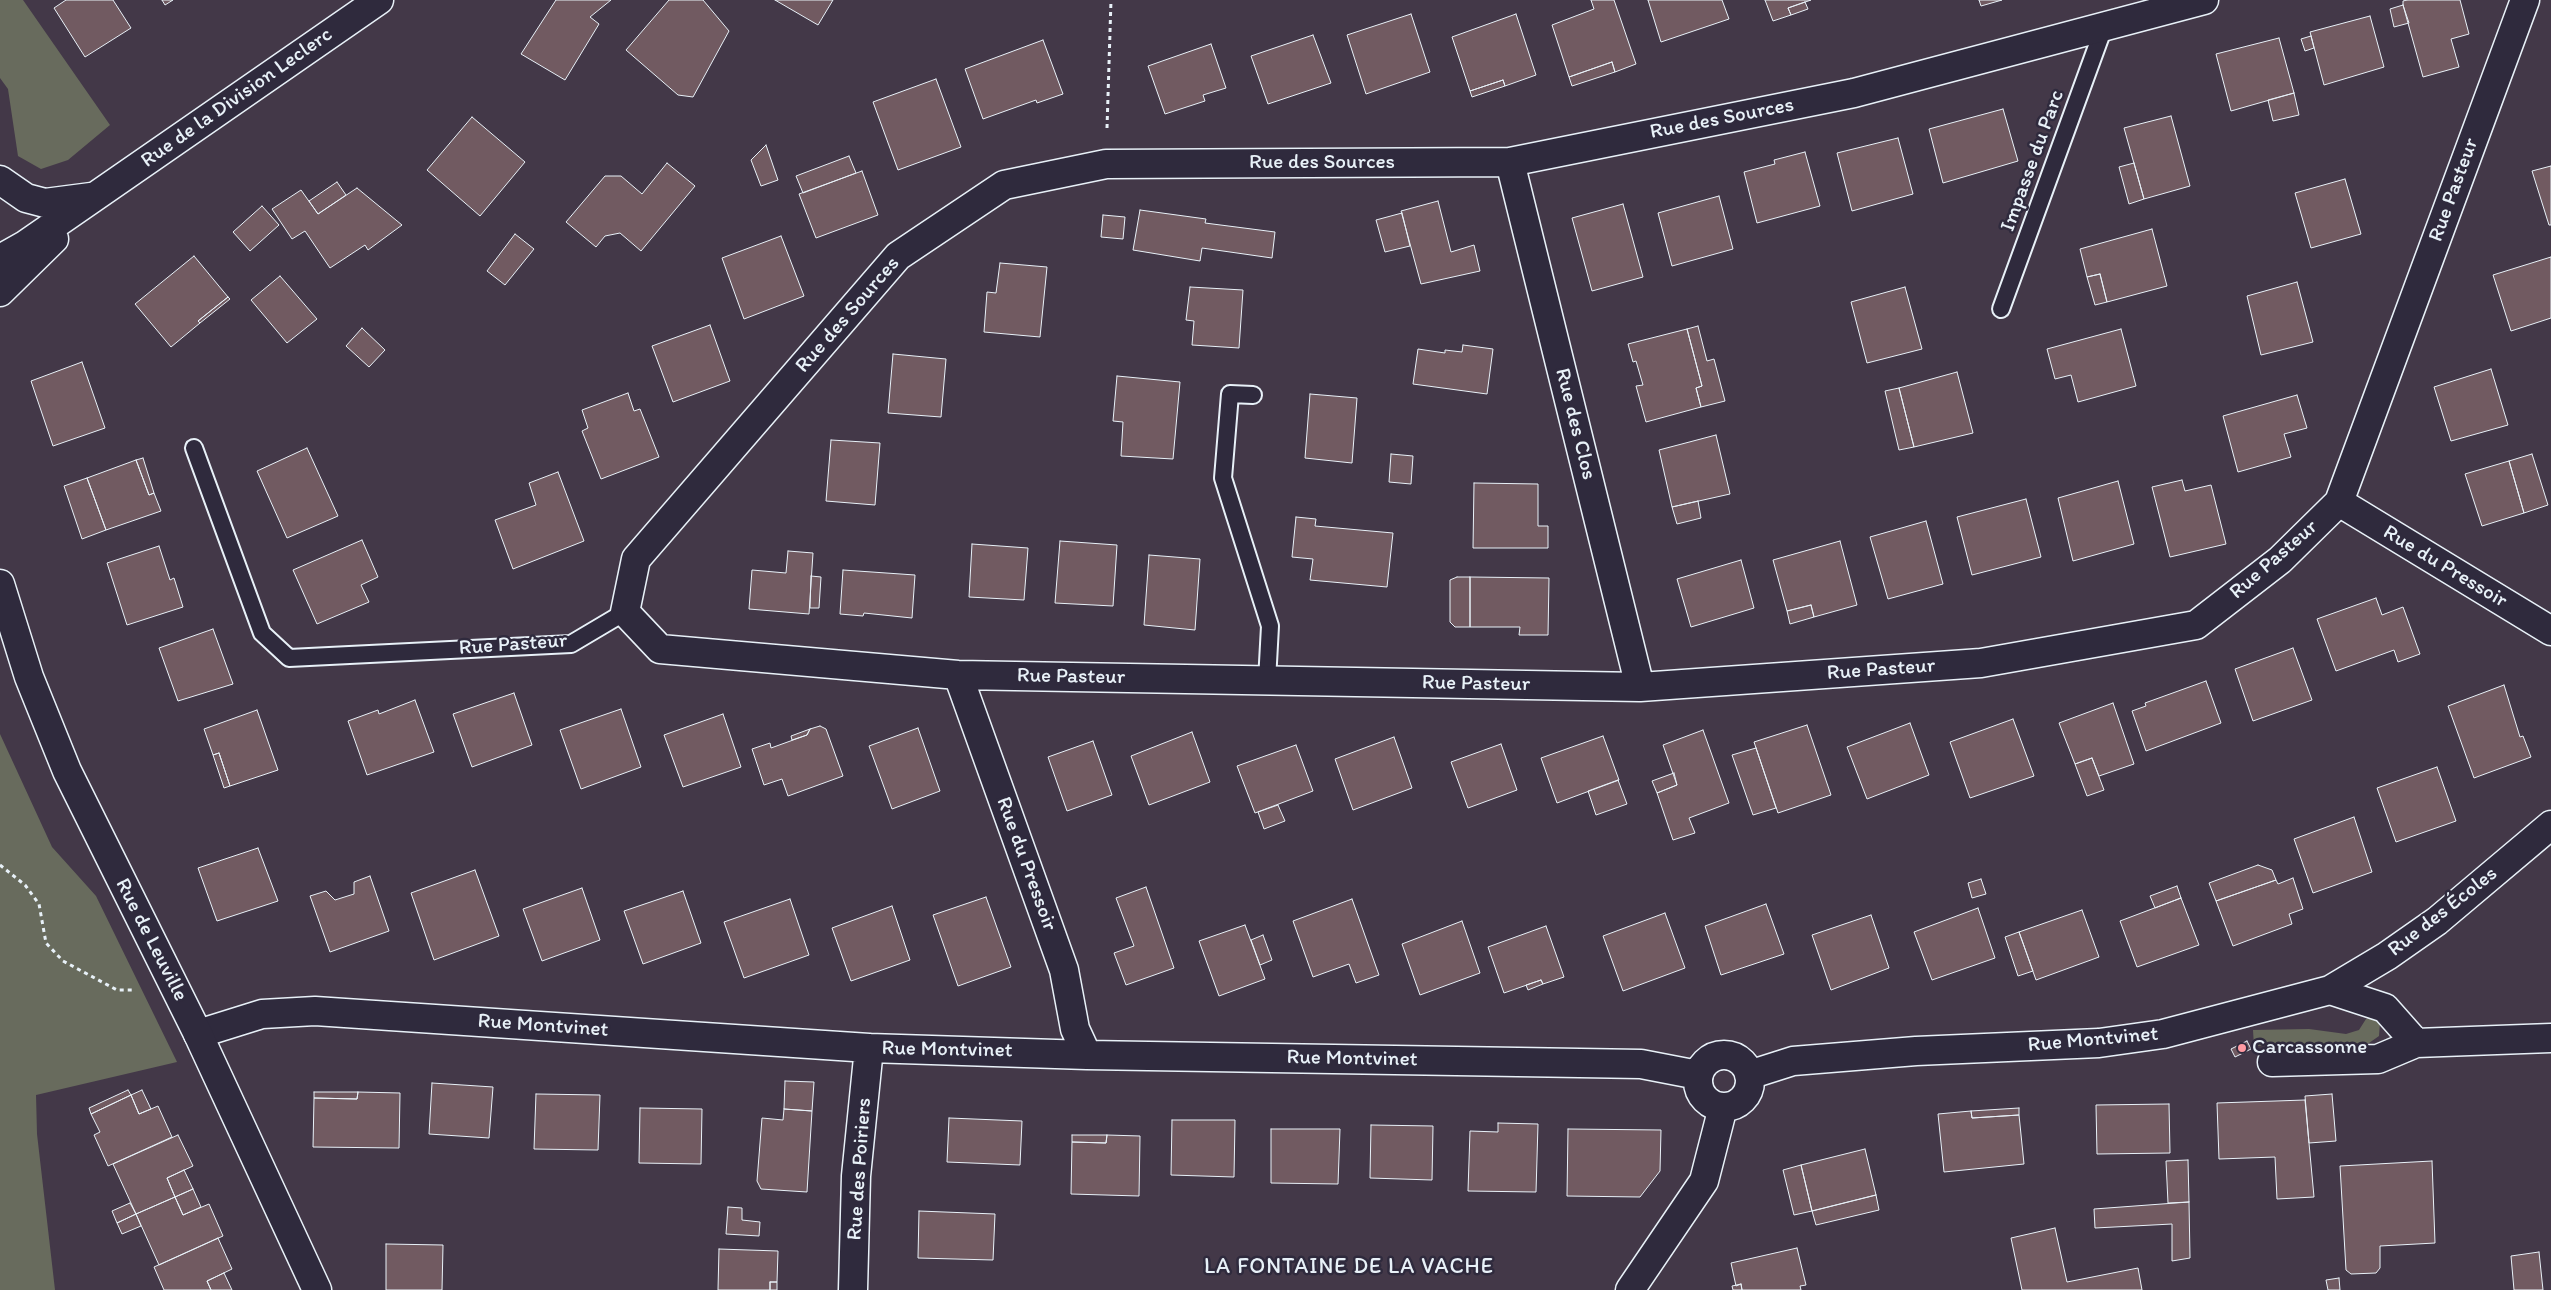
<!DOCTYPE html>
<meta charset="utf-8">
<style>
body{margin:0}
canvas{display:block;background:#433848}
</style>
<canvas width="2551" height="1290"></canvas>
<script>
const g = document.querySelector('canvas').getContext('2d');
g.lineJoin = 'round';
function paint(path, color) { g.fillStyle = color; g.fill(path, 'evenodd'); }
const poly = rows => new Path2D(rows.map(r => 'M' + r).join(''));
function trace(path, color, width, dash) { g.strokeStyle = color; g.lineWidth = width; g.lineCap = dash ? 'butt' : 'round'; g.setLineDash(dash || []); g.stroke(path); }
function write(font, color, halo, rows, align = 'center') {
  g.font = font + ' Itim,sans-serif'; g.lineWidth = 5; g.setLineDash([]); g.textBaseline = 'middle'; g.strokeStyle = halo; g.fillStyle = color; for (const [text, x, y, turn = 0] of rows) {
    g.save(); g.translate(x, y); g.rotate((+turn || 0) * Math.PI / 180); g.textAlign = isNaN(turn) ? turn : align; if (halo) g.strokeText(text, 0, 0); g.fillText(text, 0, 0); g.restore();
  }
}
const green = poly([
 [0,0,23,0,110,125,68,160,41,169,18,156,8,89,0,78],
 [0,734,52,847,96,896,177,1062,36,1095,37,1134,55,1290,0,1290],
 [2374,1017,2380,1022,2379,1036,2369,1043,2254,1046,2253,1030,2309,1029,2346,1034,2359,1030,2366,1019]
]);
const building = poly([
 [66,0,113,0,131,28,85,57,54,8,66,0],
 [162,0,173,0,165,5,162,0],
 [556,0,611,0,590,17,599,24,565,80,521,54,556,0],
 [669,0,703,0,729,31,693,97,678,95,626,50,669,0],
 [775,0,833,0,818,25,775,0],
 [1591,0,1614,0,1636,64,1615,72,1612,62,1569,77,1552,25,1594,9,1591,0],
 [1648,0,1722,0,1729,19,1661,42,1648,0],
 [1765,0,1811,0,1788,8,1791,15,1773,21,1765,0],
 [1979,0,2002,0,1981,6,1979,0],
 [2407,0,2460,0,2469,34,2451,39,2459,67,2423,77,2403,5,2403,1,2407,0],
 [1805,2,1808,9,1791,15,1788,8,1805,2],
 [2403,5,2409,23,2394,27,2390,9,2403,5],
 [1411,14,1430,72,1366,94,1347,35,1411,14],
 [1516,14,1536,75,1505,86,1503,80,1470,91,1452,37,1516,14],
 [2370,16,2384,67,2324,85,2310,32,2370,16],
 [1313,35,1331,83,1268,104,1251,56,1313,35],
 [2311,36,2314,48,2305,51,2301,39,2311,36],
 [2279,38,2294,93,2231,111,2216,54,2279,38],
 [1043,40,1063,94,1037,103,1036,100,983,119,965,69,1043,40],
 [1211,44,1226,88,1203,95,1205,101,1165,114,1148,66,1211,44],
 [1612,62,1615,72,1572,86,1569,77,1612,62],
 [936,79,961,147,898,170,873,102,936,79],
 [1503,80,1505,86,1472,97,1470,91,1503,80],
 [2294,93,2299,115,2273,121,2268,100,2294,93],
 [2003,109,2018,161,1943,183,1929,129,2003,109],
 [2171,116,2190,186,2144,199,2124,128,2171,116],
 [472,117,525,162,480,216,427,170,472,117],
 [1898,138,1913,194,1852,211,1837,153,1898,138],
 [766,145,778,180,761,186,751,160,766,145],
 [1805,152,1820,206,1757,223,1744,172,1775,164,1774,160,1805,152],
 [849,156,856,173,803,193,796,176,849,156],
 [667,163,695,186,641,251,620,233,605,236,596,247,566,222,605,176,621,176,642,194,667,163],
 [2134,163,2144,199,2129,204,2119,167,2134,163],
 [2551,166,2551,225,2549,225,2532,171,2551,166],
 [862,171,878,215,816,238,799,194,862,171],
 [2345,179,2361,234,2311,248,2295,193,2345,179],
 [337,182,346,195,318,214,309,201,337,182],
 [357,188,402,225,368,250,365,245,330,268,305,231,292,239,272,209,301,190,318,214,357,188],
 [1719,196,1733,249,1672,266,1658,213,1719,196],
 [1438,201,1451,252,1474,245,1480,271,1421,284,1401,211,1438,201],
 [1623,204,1643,277,1592,291,1572,218,1623,204],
 [262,206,279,225,250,251,233,232,262,206],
 [1140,210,1206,219,1205,223,1275,232,1272,258,1202,248,1200,261,1133,250,1140,210],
 [1402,213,1410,246,1385,252,1376,220,1402,213],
 [1103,215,1125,217,1123,239,1101,237,1103,215],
 [2152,229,2167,286,2107,302,2100,274,2087,277,2080,249,2152,229],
 [515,234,534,249,505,285,487,271,515,234],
 [781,236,804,296,744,319,722,258,781,236],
 [194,256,228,297,198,321,200,323,171,347,135,304,194,256],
 [2551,257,2551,318,2511,331,2493,275,2551,257],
 [1000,263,1047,267,1040,337,984,332,987,292,996,293,1000,263],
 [2100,274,2107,302,2095,305,2087,277,2100,274],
 [280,276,317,319,287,343,251,300,280,276],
 [2297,282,2313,342,2261,355,2247,296,2297,282],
 [1190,287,1243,290,1239,348,1192,345,1194,321,1186,320,1190,287],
 [1905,287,1922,349,1867,363,1851,302,1905,287],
 [228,297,230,299,200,323,198,321,228,297],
 [710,325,730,381,673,402,652,346,710,325],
 [1698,326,1707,361,1714,359,1725,401,1701,407,1696,388,1702,386,1687,329,1698,326],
 [362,328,385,350,369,367,346,346,362,328],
 [1687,329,1702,386,1696,388,1701,407,1646,422,1636,386,1643,385,1636,361,1633,362,1628,344,1687,329],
 [2121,329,2136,386,2078,402,2071,375,2055,379,2047,349,2121,329],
 [1463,345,1493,349,1487,394,1413,384,1418,349,1445,353,1445,350,1462,352,1463,345],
 [893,354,946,359,941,417,888,413,893,354],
 [82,362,105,428,53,446,31,381,82,362],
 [2491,369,2508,425,2451,441,2434,387,2491,369],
 [1957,372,1973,433,1914,447,1899,388,1957,372],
 [1117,376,1180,382,1173,459,1121,456,1123,422,1113,421,1117,376],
 [1899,388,1914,447,1899,450,1885,391,1899,388],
 [628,393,634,411,640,409,659,457,601,479,582,431,588,428,582,410,628,393],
 [1310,394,1357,398,1352,463,1305,458,1310,394],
 [2297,395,2307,428,2284,434,2291,457,2238,472,2223,416,2297,395],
 [1716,435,1730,494,1672,507,1659,450,1716,435],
 [831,440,880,443,875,505,826,501,831,440],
 [307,448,338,516,287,538,257,471,307,448],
 [1391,454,1413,456,1411,484,1389,482,1391,454],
 [2532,454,2548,505,2524,513,2509,461,2532,454],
 [143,458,154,493,149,495,136,460,143,458],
 [136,460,149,495,154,493,161,511,106,530,87,478,136,460],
 [2509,461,2524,513,2482,526,2465,474,2509,461],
 [558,472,584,541,513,569,495,520,536,505,529,483,558,472],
 [87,478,106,530,82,539,64,486,87,478],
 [2182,480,2185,491,2211,485,2226,544,2170,557,2152,487,2182,480],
 [2118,481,2134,544,2073,561,2058,498,2118,481],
 [1474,483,1538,484,1538,526,1548,526,1548,548,1473,548,1474,483],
 [2026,499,2041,557,1972,575,1957,517,2026,499],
 [1698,501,1701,518,1677,524,1672,507,1698,501],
 [1296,517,1316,519,1315,526,1393,533,1387,587,1310,580,1313,559,1292,557,1296,517],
 [1926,521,1943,584,1888,599,1870,537,1926,521],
 [362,540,378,577,361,585,369,602,317,624,293,570,362,540],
 [1060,541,1117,545,1113,606,1055,603,1060,541],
 [1840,541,1857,605,1814,617,1811,605,1787,611,1773,560,1840,541],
 [972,544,1028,548,1024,600,969,597,972,544],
 [159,546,170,580,174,578,183,607,127,625,107,563,159,546],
 [788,551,813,553,809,614,749,609,752,570,786,573,788,551],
 [1149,555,1200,559,1195,630,1144,625,1149,555],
 [1741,560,1754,608,1691,627,1677,579,1741,560],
 [843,570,915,575,912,618,864,613,863,616,840,614,843,570],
 [811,576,821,577,819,608,810,608,811,576],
 [1457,577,1470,577,1470,627,1455,627,1450,622,1450,580,1457,577],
 [1470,577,1549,578,1548,635,1519,635,1520,627,1470,627,1470,577],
 [2376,598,2382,615,2403,607,2420,654,2398,662,2394,650,2336,671,2317,619,2376,598],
 [1811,605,1814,617,1790,624,1787,611,1811,605],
 [213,629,233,684,178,701,159,648,213,629],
 [2293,648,2312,700,2253,721,2235,669,2293,648],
 [2206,681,2221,723,2146,751,2132,711,2146,706,2145,703,2206,681],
 [2504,685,2520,737,2523,736,2531,757,2474,778,2448,706,2504,685],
 [514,693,532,745,472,767,453,714,514,693],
 [415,700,434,752,367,775,348,721,378,710,379,714,415,700],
 [2113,703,2134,764,2099,776,2092,758,2075,764,2059,723,2113,703],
 [621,709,641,767,581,789,560,730,621,709],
 [257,710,278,770,230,786,219,753,213,755,204,729,257,710],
 [723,714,741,767,683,787,664,735,723,714],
 [2013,719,2034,776,1970,798,1950,742,2013,719],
 [1910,723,1929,775,1867,799,1847,747,1910,723],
 [1807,725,1831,795,1778,813,1754,742,1807,725],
 [820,726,826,729,843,776,788,796,782,779,764,785,752,749,770,743,771,748,807,735,810,729,820,726],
 [918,728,940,791,892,809,869,746,918,728],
 [810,729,807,735,792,740,791,736,810,729],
 [1703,730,1729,803,1689,818,1695,833,1673,840,1657,793,1677,785,1663,745,1703,730],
 [1192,732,1210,782,1149,805,1131,756,1192,732],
 [1603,736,1619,780,1557,803,1541,758,1603,736],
 [1394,737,1412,788,1353,810,1335,759,1394,737],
 [1093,741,1112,795,1067,811,1048,757,1093,741],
 [1501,744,1517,790,1468,808,1451,762,1501,744],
 [1296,745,1313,791,1255,813,1237,766,1296,745],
 [1756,748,1776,808,1753,815,1732,755,1756,748],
 [219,753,230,786,224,788,213,755,219,753],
 [2092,758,2104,790,2087,796,2075,764,2092,758],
 [2437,767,2456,821,2396,842,2377,788,2437,767],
 [1674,773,1677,785,1657,793,1652,781,1674,773],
 [1618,780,1627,804,1596,815,1588,791,1618,780],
 [1278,805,1285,821,1264,829,1258,812,1278,805],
 [2354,817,2372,872,2313,893,2294,839,2354,817],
 [258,848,278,901,217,921,198,868,258,848],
 [2258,865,2272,870,2276,880,2216,901,2209,883,2258,865],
 [475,870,499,936,434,960,411,893,475,870],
 [370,876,389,931,330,952,310,896,326,891,335,900,354,894,354,882,370,876],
 [2293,878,2303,909,2289,914,2292,924,2233,946,2216,901,2276,880,2278,884,2293,878],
 [1981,879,1986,894,1972,898,1968,883,1981,879],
 [2177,886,2181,898,2155,908,2150,896,2177,886],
 [1146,887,1174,968,1126,985,1114,953,1134,946,1116,898,1146,887],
 [582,888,600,940,542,961,523,909,582,888],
 [683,891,701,943,643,964,624,911,683,891],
 [986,897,1011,967,958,986,933,915,986,897],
 [2181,898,2199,945,2137,967,2120,921,2181,898],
 [790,899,809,955,744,978,724,922,790,899],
 [1352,899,1379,975,1356,983,1349,964,1313,977,1293,921,1352,899],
 [1766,904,1784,954,1721,975,1705,926,1766,904],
 [892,906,910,960,851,981,832,928,892,906],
 [1978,908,1995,958,1932,980,1914,932,1978,908],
 [2082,910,2099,957,2036,980,2019,932,2082,910],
 [1665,913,1685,968,1623,991,1603,936,1665,913],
 [1871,915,1889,968,1831,990,1812,935,1871,915],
 [1462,921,1480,973,1420,995,1402,944,1462,921],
 [1245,925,1265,979,1219,996,1199,941,1245,925],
 [1546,926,1564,977,1543,984,1541,980,1504,993,1488,947,1546,926],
 [2019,932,2033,971,2018,976,2005,937,2019,932],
 [1263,935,1272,960,1260,965,1251,940,1263,935],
 [1541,980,1543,984,1528,990,1526,985,1541,980],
 [2247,1041,2251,1049,2235,1057,2231,1049,2247,1041],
 [785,1081,814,1082,812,1111,784,1109,785,1081],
 [432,1083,493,1087,489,1138,429,1134,432,1083],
 [128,1090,131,1095,91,1114,89,1108,128,1090],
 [142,1090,151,1109,139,1114,131,1095,142,1090],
 [314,1092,358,1092,357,1099,314,1098,314,1092],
 [358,1092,400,1093,399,1148,313,1147,314,1098,357,1099,358,1092],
 [536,1094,600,1095,598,1150,534,1149,536,1094],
 [2332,1094,2336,1141,2309,1143,2305,1096,2332,1094],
 [131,1095,139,1114,158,1106,172,1137,108,1166,94,1135,100,1132,91,1114,131,1095],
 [2305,1100,2314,1197,2277,1199,2275,1157,2219,1159,2217,1103,2305,1100],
 [2169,1104,2170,1153,2097,1154,2096,1105,2169,1104],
 [640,1108,702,1109,701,1164,639,1163,640,1108],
 [2019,1108,2019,1115,1972,1118,1971,1111,2019,1108],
 [784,1109,812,1111,807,1192,761,1189,757,1181,762,1118,783,1120,784,1109],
 [1971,1111,1972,1118,2019,1115,2024,1164,1944,1172,1938,1114,1971,1111],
 [949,1118,1022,1121,1020,1165,947,1162,949,1118],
 [1172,1120,1235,1120,1234,1177,1171,1175,1172,1120],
 [1498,1123,1538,1124,1536,1192,1468,1191,1470,1131,1498,1132,1498,1123],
 [1371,1125,1433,1126,1432,1180,1370,1178,1371,1125],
 [1271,1129,1340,1129,1338,1184,1271,1183,1271,1129],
 [1568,1129,1661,1130,1660,1171,1640,1197,1567,1196,1568,1129],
 [178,1135,193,1166,167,1178,175,1197,136,1214,113,1164,178,1135],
 [1072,1135,1107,1135,1106,1143,1072,1142,1072,1135],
 [1107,1135,1140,1136,1139,1196,1071,1194,1072,1142,1106,1143,1107,1135],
 [1865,1149,1876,1195,1812,1211,1801,1165,1865,1149],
 [2188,1160,2189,1202,2168,1203,2166,1161,2188,1160],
 [2432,1161,2435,1243,2380,1246,2380,1268,2376,1273,2351,1274,2346,1270,2340,1166,2432,1161],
 [1801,1165,1812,1211,1794,1215,1783,1170,1801,1165],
 [184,1170,193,1189,175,1197,167,1178,184,1170],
 [193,1189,201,1207,183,1215,175,1197,193,1189],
 [1876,1195,1879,1210,1816,1225,1812,1211,1876,1195],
 [175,1197,183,1215,209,1204,223,1236,159,1265,136,1214,175,1197],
 [2189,1202,2190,1258,2172,1261,2172,1224,2095,1228,2094,1209,2189,1202],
 [130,1203,136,1214,117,1223,112,1211,130,1203],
 [728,1207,742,1208,742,1220,760,1222,759,1236,726,1234,728,1207],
 [919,1211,995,1214,993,1260,918,1258,919,1211],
 [136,1214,141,1226,122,1234,117,1223,136,1214],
 [2055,1228,2067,1282,2138,1268,2142,1290,2022,1290,2011,1238,2055,1228],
 [218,1238,232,1269,207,1281,211,1290,164,1290,154,1267,218,1238],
 [386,1244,443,1245,442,1290,386,1290,386,1244],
 [1797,1248,1806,1285,1800,1286,1801,1290,1742,1290,1741,1284,1736,1286,1731,1263,1797,1248],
 [719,1249,778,1251,777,1282,770,1282,770,1290,718,1290,719,1249],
 [2539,1252,2543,1290,2514,1290,2511,1256,2539,1252],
 [224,1273,232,1290,211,1290,207,1281,224,1273],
 [2339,1278,2340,1290,2328,1290,2326,1280,2339,1278],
 [770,1282,777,1282,777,1290,770,1290,770,1282],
 [1741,1284,1742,1290,1733,1290,1732,1286,1741,1284]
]);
const path = poly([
 [1107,128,1111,0],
 [0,865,25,885,39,904,46,943,63,961,117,990,135,990]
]);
const service = poly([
 [2001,309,2104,27],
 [1253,395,1230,394,1223,478,1270,626,1267,681],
 [194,448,262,633,289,658,571,644,625,612]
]);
const minor = poly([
 [2204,0,1854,93,1510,162,1106,164,1004,185,898,256,636,559,625,612,660,649,958,675,1640,687,1981,663,2196,625,2280,560,2339,502,2525,0],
 [1510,162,1640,687],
 [2339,502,2551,631],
 [958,675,1064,970,1075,1029,1087,1055],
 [2330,990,2387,956,2437,921,2551,825],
 [198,1034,262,1014,315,1011,869,1048,1087,1055,1641,1064,1698,1075],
 '1698 1081a26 26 0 1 1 52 0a26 26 0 1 1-52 0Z',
 [2272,1062,2378,1059,2416,1043],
 [1749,1075,1793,1061,1916,1051,2099,1043,2163,1034,2330,990,2385,1008,2416,1043,2551,1038],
 [853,1290,856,1176,869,1048],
 [1630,1290,1704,1181,1723,1107]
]);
const tertiary = poly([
 [0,180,26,198,45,203,91,197],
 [0,259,25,245,379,0],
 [0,292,54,239],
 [0,584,29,677,67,771,198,1034,317,1290]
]);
const markers = [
 [2242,1048,5,"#ff9aa2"]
];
const streetNames = [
 ["Rue de la Division Leclerc",237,98,-35],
 ["Rue des Sources",1722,119,-11],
 ["Impasse du Parc",2033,161,-70],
 ["Rue des Sources",1322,163],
 ["Rue Pasteur",2454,190,-70],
 ["Rue des Sources",848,315,-49],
 ["Rue des Clos",1575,424,76],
 ["Rue Pasteur",2274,560,-41],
 ["Rue du Pressoir",2445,567,31],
 ["Rue Pasteur",513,645,-4],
 ["Rue Pasteur",1881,670,-4],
 ["Rue Pasteur",1071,677,1],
 ["Rue Pasteur",1476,684,1],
 ["Rue du Pressoir",1026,864,70],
 ["Rue des Écoles",2443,912,-38],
 ["Rue de Leuville",151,940,63],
 ["Rue Montvinet",543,1026,4],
 ["Rue Montvinet",2093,1040,-5],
 ["Rue Montvinet",947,1050,1],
 ["Rue Montvinet",1352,1059,1],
 ["Rue des Poiriers",860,1169,-86]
];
const poiNames = [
 ["Carcassonne",2252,1048]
];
const neighbourhoodNames = [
 ["LA FONTAINE DE LA VACHE",1349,1267]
];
paint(green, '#686b5d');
paint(building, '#715a61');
trace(building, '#e8f1f8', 1);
trace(service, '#e8f1f8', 20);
trace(minor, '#e8f1f8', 31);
trace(tertiary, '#e8f1f8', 31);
trace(path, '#e8f1f8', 3, [4, 4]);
trace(service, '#2f2a3d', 16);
trace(minor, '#2f2a3d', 28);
trace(tertiary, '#2f2a3d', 28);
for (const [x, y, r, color] of markers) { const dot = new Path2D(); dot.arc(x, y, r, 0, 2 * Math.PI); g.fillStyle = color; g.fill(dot); trace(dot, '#2f2a3d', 2); }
write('21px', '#e8f1f8', '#2f2a3d', streetNames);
write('21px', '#e8f1f8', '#2f2a3d', poiNames, 'left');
g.letterSpacing = '1px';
write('22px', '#e8f1f8', '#2f2a3d', neighbourhoodNames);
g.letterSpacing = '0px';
</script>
